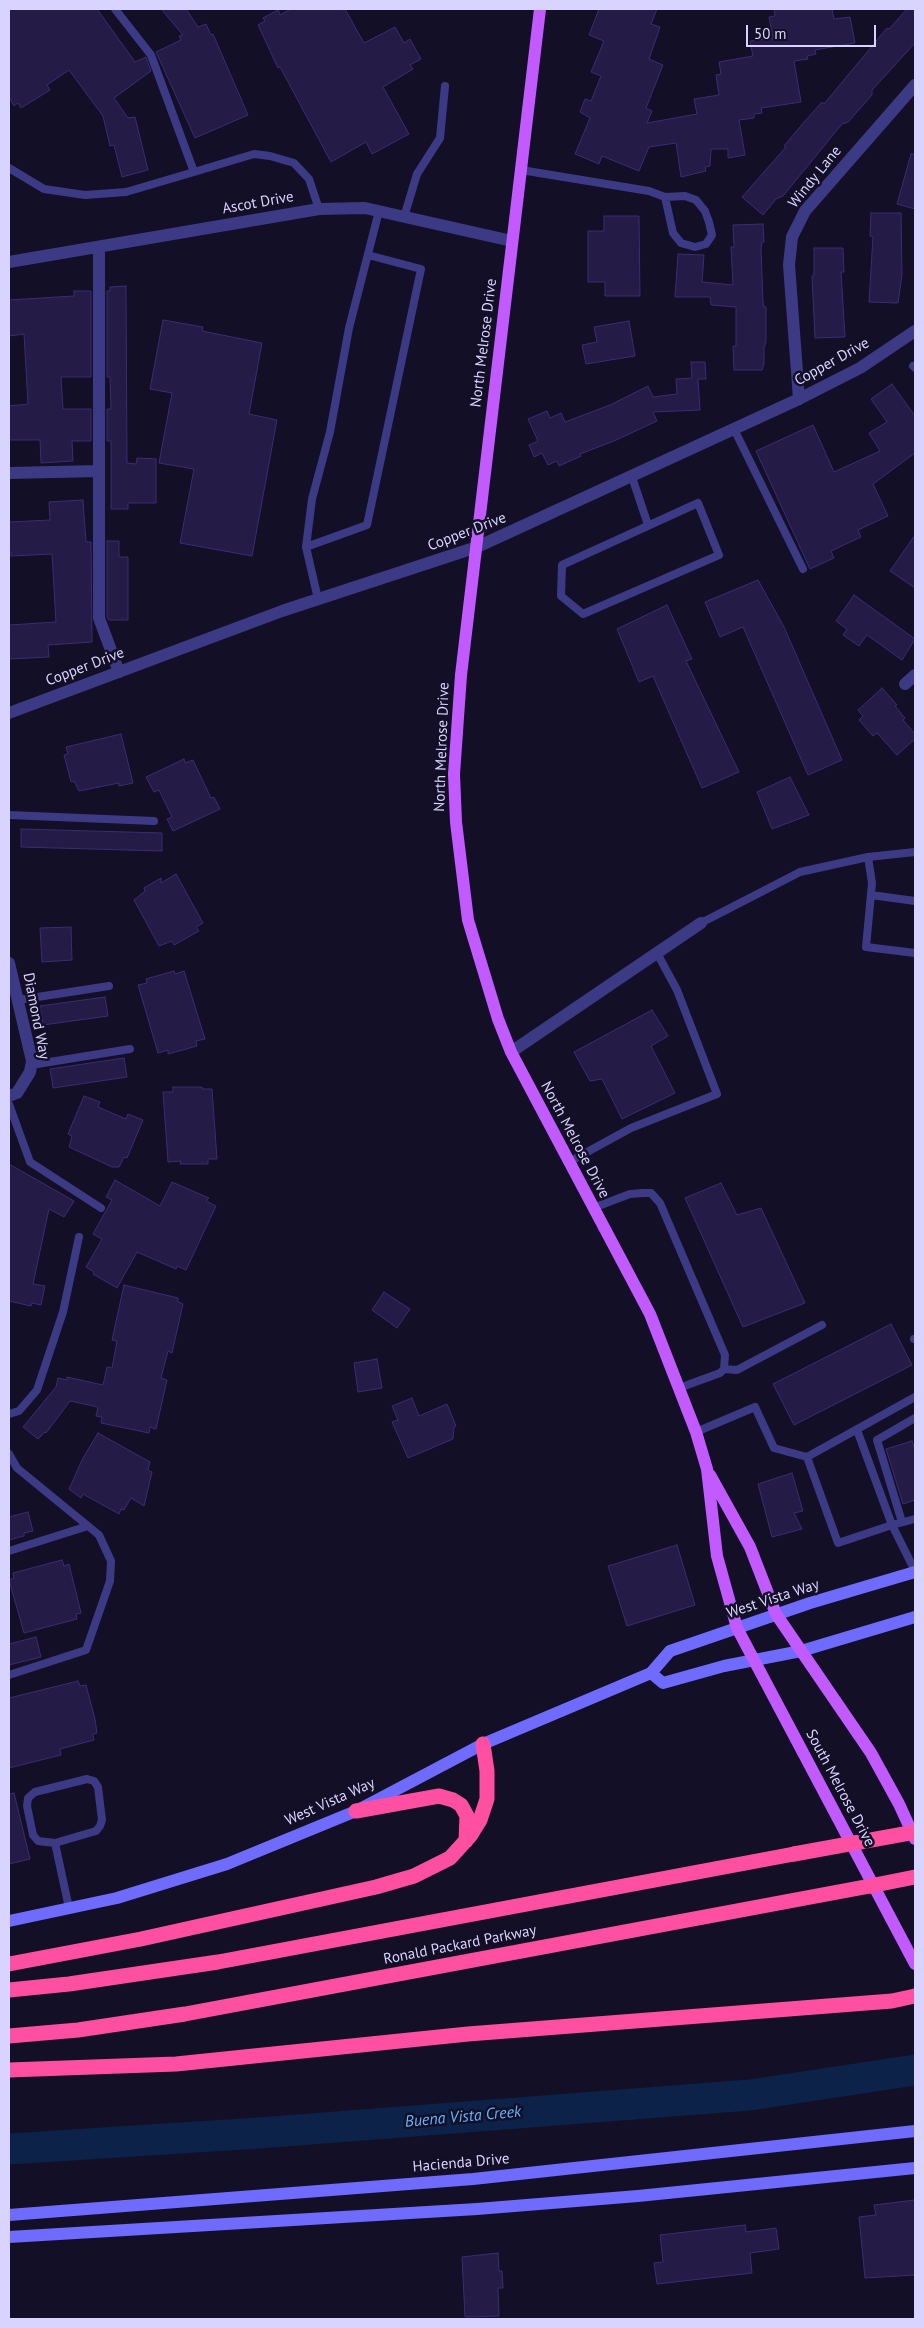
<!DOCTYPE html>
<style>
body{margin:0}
#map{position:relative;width:924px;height:2328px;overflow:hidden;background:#130f26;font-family:"PT Sans",sans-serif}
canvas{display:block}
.frame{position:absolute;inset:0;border:10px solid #d9d4ff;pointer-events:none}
.scale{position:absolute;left:746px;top:25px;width:130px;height:22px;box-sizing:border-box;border:2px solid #d9d4ff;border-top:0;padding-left:6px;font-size:15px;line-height:18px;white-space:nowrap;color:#d9d4ff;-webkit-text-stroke:4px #130f26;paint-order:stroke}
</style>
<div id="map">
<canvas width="924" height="2328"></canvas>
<div class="frame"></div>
<div class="scale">50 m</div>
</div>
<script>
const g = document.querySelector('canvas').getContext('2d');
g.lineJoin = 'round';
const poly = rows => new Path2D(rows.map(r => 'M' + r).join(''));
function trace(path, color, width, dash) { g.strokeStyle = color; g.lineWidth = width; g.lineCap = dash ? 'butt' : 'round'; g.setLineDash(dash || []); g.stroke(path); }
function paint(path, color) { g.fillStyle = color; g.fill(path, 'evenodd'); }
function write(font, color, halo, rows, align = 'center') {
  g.font = font + ' "PT Sans",sans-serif'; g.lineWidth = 5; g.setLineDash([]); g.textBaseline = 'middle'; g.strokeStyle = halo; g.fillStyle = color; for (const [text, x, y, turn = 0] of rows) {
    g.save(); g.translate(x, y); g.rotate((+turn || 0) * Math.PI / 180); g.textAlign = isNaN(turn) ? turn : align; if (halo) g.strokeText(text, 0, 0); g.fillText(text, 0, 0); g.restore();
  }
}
const river = poly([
 [9,2149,259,2133,750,2095,915,2070]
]);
const building = poly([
 [9,9,97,9,135,62,146,57,151,71,114,98,128,118,135,117,148,170,122,177,114,145,110,146,103,116,69,70,47,85,50,90,21,108,18,103,14,106,9,97,9,9],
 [161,9,186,9,198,27,206,24,211,35,213,34,248,115,195,138,156,52,181,40,179,36,183,35,161,9],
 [291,9,345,9,364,43,395,27,404,43,410,39,421,59,410,65,413,69,383,87,409,134,372,154,366,142,331,162,280,67,278,68,258,25,265,21,263,18,278,10,280,15,291,9],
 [599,9,657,9,651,24,660,27,649,59,663,65,646,108,652,111,647,123,697,114,694,99,719,95,716,75,721,74,719,62,753,56,750,41,773,38,769,17,775,16,774,9,832,9,834,19,850,17,855,43,815,50,816,54,807,56,808,59,794,61,801,102,761,108,762,113,754,114,754,118,739,120,745,155,728,158,728,149,711,149,710,166,705,167,706,171,681,177,676,143,649,147,639,171,602,156,599,164,575,154,590,118,580,112,585,99,591,101,601,76,591,72,604,41,589,35,599,9],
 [907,9,915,9,915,43,872,90,872,95,848,122,842,124,783,196,776,199,763,215,742,197,786,147,784,146,805,121,822,102,824,104,887,28,889,29,907,9],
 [911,154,915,154,915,209,897,204,911,154],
 [871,213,901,213,902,275,898,303,869,302,873,237,870,236,871,213],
 [604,216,639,216,640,296,605,296,605,282,588,282,588,231,604,231,604,216],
 [763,224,764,242,762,242,761,248,763,302,764,307,766,307,766,342,764,348,764,364,762,370,734,370,733,346,736,346,736,307,711,305,710,297,675,297,678,254,704,255,702,282,733,285,731,247,734,247,733,225,763,224],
 [814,248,843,248,844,272,841,272,845,337,815,338,812,276,814,275,814,248],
 [126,286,127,463,136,464,137,458,156,459,156,503,128,503,128,509,111,509,111,441,107,441,107,409,111,409,110,377,107,377,107,291,110,291,110,287,126,286],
 [74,291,91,291,91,377,61,377,63,409,91,409,91,441,72,441,73,461,41,463,40,440,9,440,9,406,28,404,24,334,9,336,9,300,74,296,74,291],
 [163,320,203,327,202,331,262,343,249,414,277,420,252,556,180,543,194,469,159,463,172,393,150,389,163,320],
 [629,321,635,356,586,364,582,345,597,342,594,327,629,321],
 [691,362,705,362,706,379,698,379,700,410,653,412,657,421,614,441,580,454,581,456,559,466,557,461,548,465,542,453,534,457,529,445,538,441,528,419,547,411,550,418,561,413,565,422,610,405,648,386,653,397,677,394,676,379,692,378,691,362],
 [892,384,915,416,915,453,873,484,888,516,858,530,861,537,831,551,834,558,810,569,756,451,813,425,834,472,880,451,869,433,887,422,871,399,892,384],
 [83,500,86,542,91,542,92,642,48,645,49,657,9,659,9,625,56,622,52,554,11,556,11,552,9,552,9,522,50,520,49,502,83,500],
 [915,535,915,588,890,571,915,535],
 [107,541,119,541,119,557,128,557,128,620,109,620,107,617,107,541],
 [758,580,784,627,842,760,808,775,743,627,720,637,705,602,758,580],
 [854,595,915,639,902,660,867,635,859,646,843,635,847,629,836,621,854,595],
 [667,605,692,659,686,661,739,772,702,788,653,676,639,682,617,629,667,605],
 [882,688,897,705,895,706,905,718,903,720,915,734,915,739,897,755,877,733,873,736,859,720,863,716,858,710,882,688],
 [121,734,133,783,119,786,119,783,79,791,74,781,71,782,64,755,68,754,66,747,121,734],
 [184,759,185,763,193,760,211,798,214,797,220,809,173,831,167,819,172,817,159,790,154,792,146,777,184,759],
 [790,777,809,815,772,829,757,792,790,777],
 [21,829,162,833,162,851,21,847,21,829],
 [176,874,203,923,196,927,199,931,174,945,172,941,159,946,134,900,145,891,144,888,161,878,161,883,176,874],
 [71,927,72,960,42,962,40,928,71,927],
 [174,971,175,974,184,971,205,1039,196,1041,197,1046,168,1054,168,1050,158,1053,138,985,147,983,146,979,174,971],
 [105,997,108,1016,43,1025,40,1006,105,997],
 [652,1010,668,1036,651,1046,675,1093,622,1119,602,1079,590,1081,574,1052,652,1010],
 [124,1058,127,1077,53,1088,50,1069,124,1058],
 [173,1087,202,1087,202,1089,212,1089,217,1159,208,1159,208,1164,180,1164,181,1161,168,1162,163,1092,173,1092,173,1087],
 [84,1096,100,1102,98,1107,126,1119,128,1114,143,1120,127,1158,124,1157,119,1167,112,1167,69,1147,72,1136,68,1134,84,1096],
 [9,1164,74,1201,64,1217,49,1209,33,1284,45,1286,41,1305,32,1303,31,1306,9,1301,9,1164],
 [115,1180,160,1206,172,1182,209,1198,206,1201,216,1206,186,1270,177,1266,176,1269,137,1252,117,1288,93,1274,94,1272,86,1267,102,1239,93,1234,112,1200,106,1197,115,1180],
 [721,1183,737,1215,761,1208,805,1303,743,1327,685,1198,721,1183],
 [124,1285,178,1298,178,1302,183,1304,172,1353,168,1351,161,1378,167,1380,156,1429,150,1427,149,1433,101,1423,102,1417,96,1416,98,1407,70,1401,46,1433,45,1432,38,1439,23,1427,56,1387,58,1378,67,1380,67,1377,103,1385,107,1367,112,1368,117,1341,112,1340,124,1285],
 [384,1292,410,1309,397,1328,372,1310,384,1292],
 [891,1324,912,1365,794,1425,773,1384,891,1324],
 [377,1359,382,1388,358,1392,354,1363,377,1359],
 [412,1398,419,1416,447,1404,456,1426,454,1427,453,1439,408,1458,392,1422,398,1420,392,1406,412,1398],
 [98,1433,150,1462,148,1470,152,1472,144,1506,131,1498,124,1510,121,1509,119,1514,83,1494,81,1498,69,1489,83,1458,98,1433],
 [912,1441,915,1450,915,1500,903,1504,886,1449,912,1441],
 [792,1473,803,1511,794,1513,802,1529,772,1537,758,1484,792,1473],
 [28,1512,33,1531,24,1533,24,1536,9,1540,9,1517,28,1512],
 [677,1545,695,1605,627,1626,608,1566,677,1545],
 [62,1560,64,1566,69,1564,81,1613,76,1614,77,1619,24,1633,9,1580,14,1578,13,1573,62,1560],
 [36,1637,41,1657,9,1665,9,1644,36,1637],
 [78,1681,80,1686,86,1685,95,1719,97,1733,93,1734,94,1740,60,1749,61,1755,9,1768,9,1698,78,1681],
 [14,1793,30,1859,9,1864,9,1794,14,1793],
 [915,2200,915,2275,865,2278,859,2217,876,2215,874,2205,915,2200],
 [745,2225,746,2232,776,2228,779,2249,750,2253,752,2273,657,2284,654,2263,663,2262,660,2235,745,2225],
 [498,2253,499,2271,502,2271,503,2288,498,2288,499,2316,465,2317,462,2257,498,2253]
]);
const service = poly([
 [9,168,44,189,85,195,126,192,194,172,151,55,115,9],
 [521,170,649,191,665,197,673,233,681,243,695,247,706,244,712,235,709,222,705,211,696,200,685,196,665,197],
 [194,172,254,154,270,156,294,163,309,179,319,209],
 [404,217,417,174,440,138,445,86],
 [913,366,915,368],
 [734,429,803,569],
 [632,477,648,525],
 [698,503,719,555,583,614,561,596,562,565,698,503],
 [306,547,367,525,421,269,368,255],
 [318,599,306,547,312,499,330,432,349,328,379,211],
 [9,815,154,821],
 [868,857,872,883,866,947,915,953],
 [871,895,915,901],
 [701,923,800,872,868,857,915,852],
 [18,1000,109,986],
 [31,1065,130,1049],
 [9,1104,30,1162,101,1208],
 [569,1162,631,1128,717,1094,677,990,657,953],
 [593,1208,630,1194,643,1193,651,1193,660,1203,725,1355,724,1369,720,1373,679,1388],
 [914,1339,915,1339],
 [724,1369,737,1370,822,1325],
 [915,1397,807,1457,838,1543,892,1525,915,1571],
 [9,1414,19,1411,37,1390,63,1312,79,1237],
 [857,1430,892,1525,915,1519],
 [696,1432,755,1407,774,1448,807,1457],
 [9,1454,17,1468,99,1535,111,1561,110,1581,86,1650,9,1675],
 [902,1522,877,1440,915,1418],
 [9,1551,88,1526],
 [87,1779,94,1781,98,1787,102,1820,100,1826,96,1831,55,1843,38,1841,33,1835,27,1806,28,1798,35,1792,87,1779],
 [55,1843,69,1908]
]);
const minor = poly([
 [99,247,99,618,119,672],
 [9,262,319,209,365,208,512,241],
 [799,399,789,265,792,237,805,211,915,85],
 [9,473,99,471],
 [905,684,915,675],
 [9,963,32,1061,30,1072,17,1093,9,1096],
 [511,1052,701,923]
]);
const tertiary = poly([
 [9,713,282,611,477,547,799,399,860,368,915,331]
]);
const secondary = poly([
 [651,1673,663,1683,724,1666,801,1651,915,1617],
 [9,1921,117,1898,227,1864,356,1811,483,1744,651,1673,670,1651,810,1603,915,1572],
 [9,2215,473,2179,915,2131],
 [9,2237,477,2209,638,2196,915,2168]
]);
const primary = poly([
 [540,9,461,675,454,774,456,822,468,920,498,1019,511,1052,650,1314,696,1432,707,1469,717,1556,737,1628,915,1964],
 [710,1475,750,1547,776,1614,871,1753,899,1804,915,1839]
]);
const motorway = poly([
 [356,1811,439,1796,453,1800,461,1805,467,1816,466,1841],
 [9,1964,141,1939,376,1887,414,1876,450,1858,470,1836,480,1820,487,1799,487,1771,483,1744],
 [9,1990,69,1984,218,1962,794,1854],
 [9,2036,78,2030,185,2014,870,1886],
 [9,2070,176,2064,468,2034,892,2001,915,1996]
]);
const motorwayBridge = poly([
 [794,1854,915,1832],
 [870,1886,915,1877]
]);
const streetNames = [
 ["Windy Lane",815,177,-51],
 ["Ascot Drive",258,203,-10],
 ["North Melrose Drive",484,343,-83],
 ["Copper Drive",832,362,-29],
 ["Copper Drive",467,532,-21],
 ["Copper Drive",85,667,-21],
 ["North Melrose Drive",442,747,-88],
 ["Diamond Way",36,1016,79],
 ["North Melrose Drive",575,1140,62],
 ["West Vista Way",773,1599,-18],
 ["South Melrose Drive",840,1788,62],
 ["West Vista Way",330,1802,-24],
 ["Ronald Packard Parkway",460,1945,-11],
 ["Hacienda Drive",461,2163,-5]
];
const waterNames = [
 ["Buena Vista Creek",463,2117,-5]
];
trace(river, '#0c2248', 31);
paint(building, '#241b47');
trace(building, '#3b2d73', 1);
trace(service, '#3d3a85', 8);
trace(minor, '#3d3a85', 12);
trace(tertiary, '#3d3a85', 12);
trace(secondary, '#6f6bff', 12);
trace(primary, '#c25bff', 12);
trace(motorway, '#ff4fa3', 15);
trace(motorwayBridge, '#ff4fa3', 15);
write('15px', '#d9d4ff', '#130f26', streetNames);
write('italic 16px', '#62b6ff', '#130f26', waterNames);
</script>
